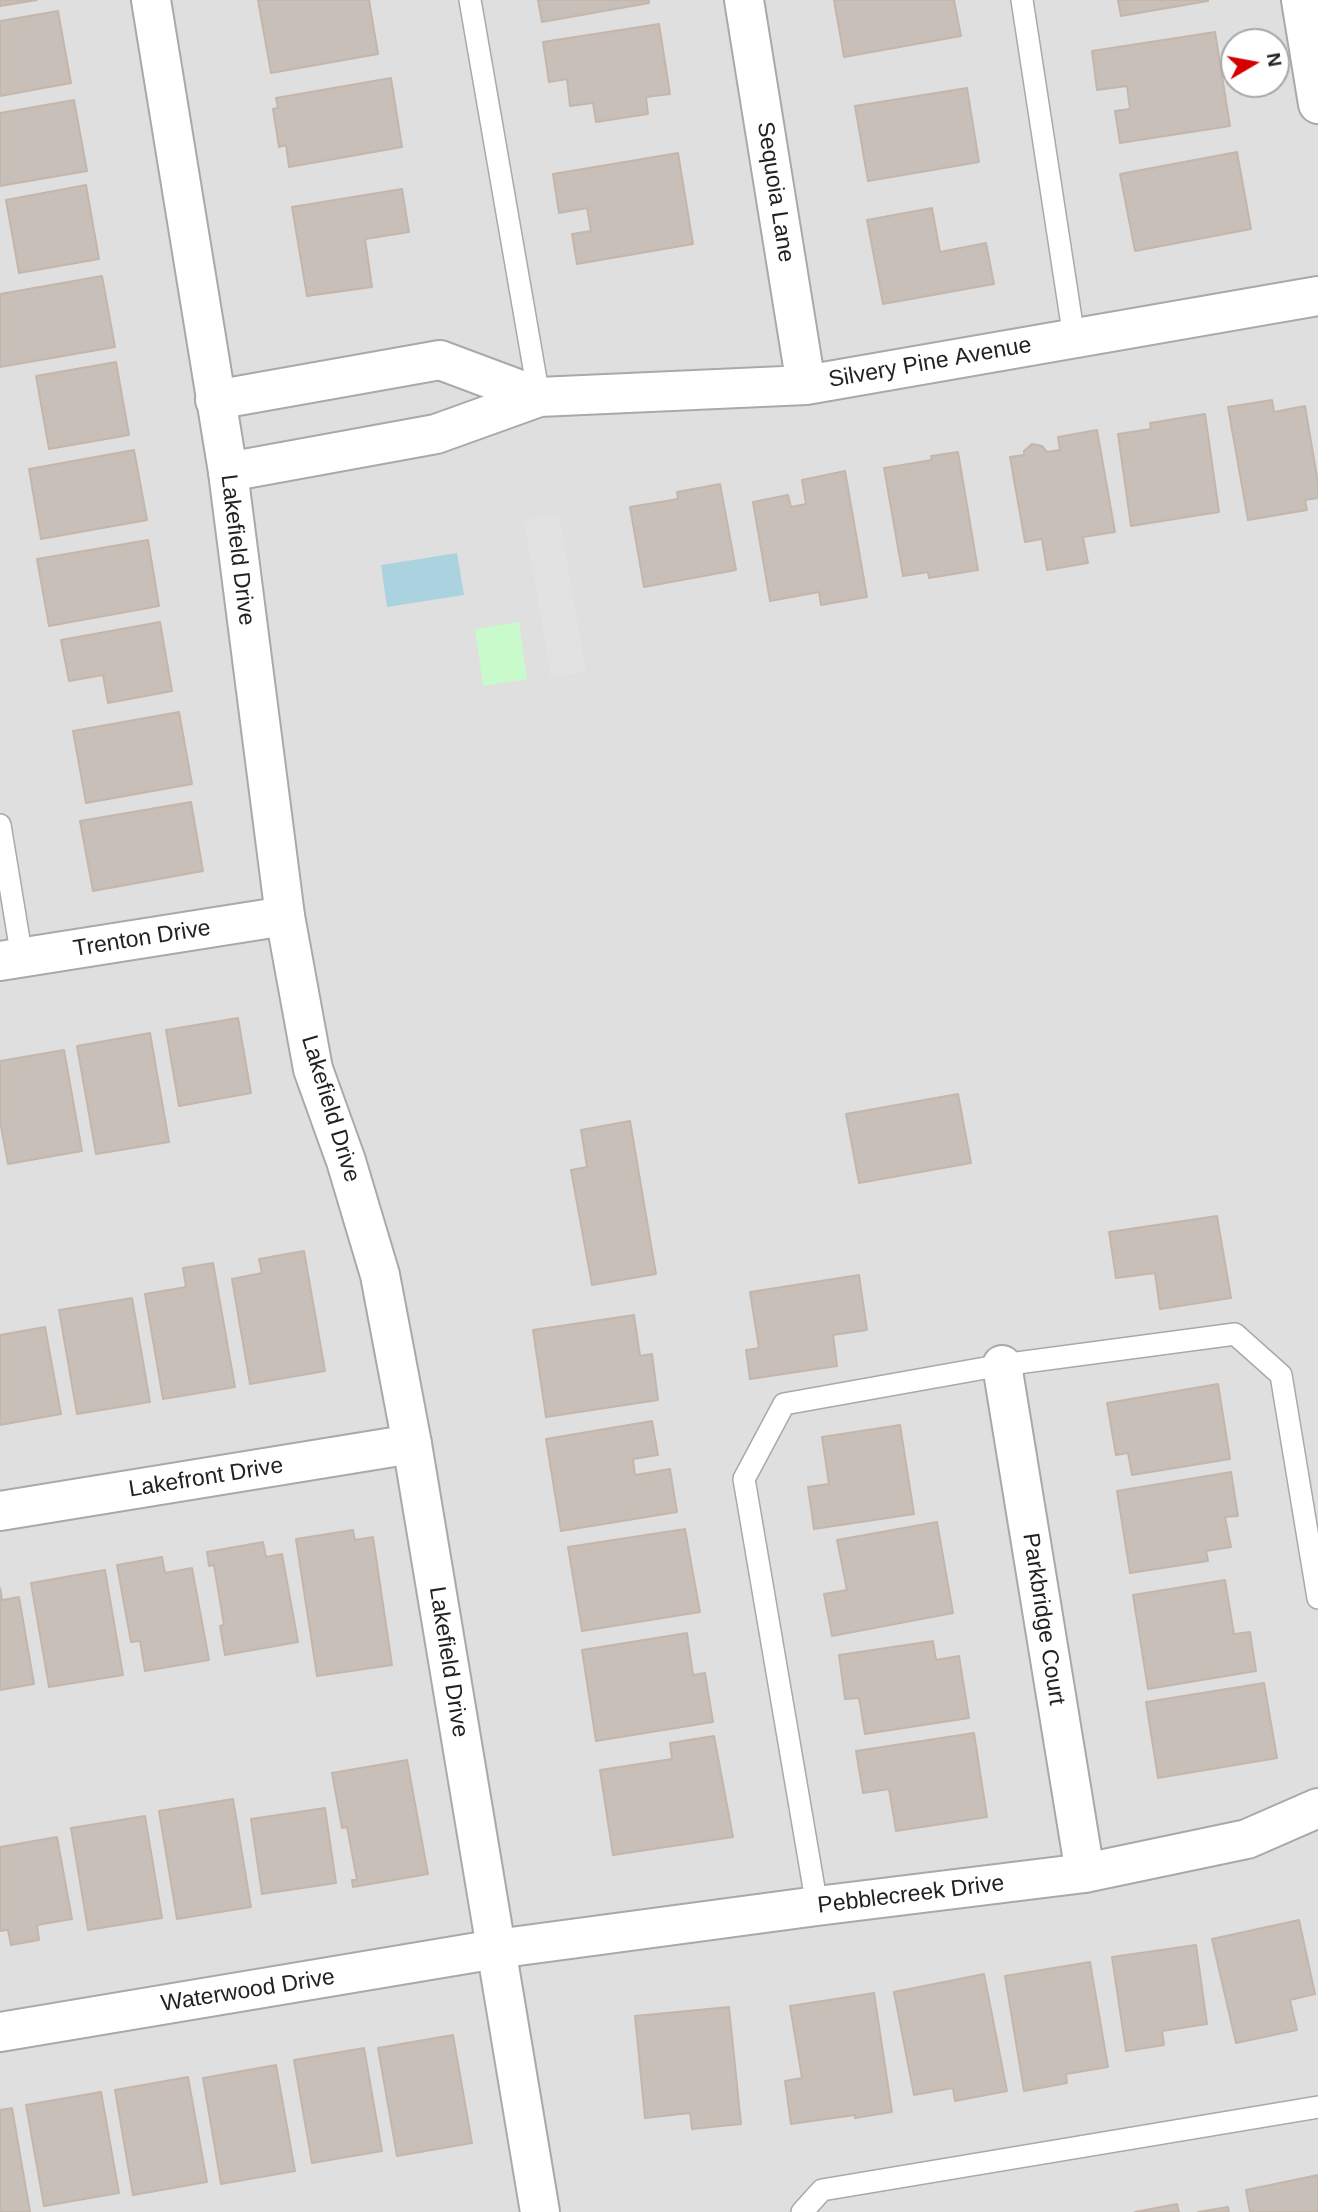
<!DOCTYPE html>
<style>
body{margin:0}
#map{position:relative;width:1318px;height:2212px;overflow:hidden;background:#f2efe9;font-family:Helvetica,sans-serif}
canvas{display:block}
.north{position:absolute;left:1220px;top:28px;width:70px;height:70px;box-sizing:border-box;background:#fff;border:2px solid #a7a7a7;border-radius:50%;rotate:80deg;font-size:19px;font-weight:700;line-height:28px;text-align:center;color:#222}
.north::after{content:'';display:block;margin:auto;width:24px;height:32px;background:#d40000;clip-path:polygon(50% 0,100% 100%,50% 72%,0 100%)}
</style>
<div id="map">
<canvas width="1318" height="2212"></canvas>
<div class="north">N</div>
</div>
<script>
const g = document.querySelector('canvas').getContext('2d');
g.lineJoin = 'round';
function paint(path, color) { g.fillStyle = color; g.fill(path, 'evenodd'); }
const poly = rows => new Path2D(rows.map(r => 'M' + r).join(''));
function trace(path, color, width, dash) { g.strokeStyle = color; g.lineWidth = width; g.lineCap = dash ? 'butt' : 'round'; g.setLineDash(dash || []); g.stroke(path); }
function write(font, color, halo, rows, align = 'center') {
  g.font = font + ' Helvetica,sans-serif'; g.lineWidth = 5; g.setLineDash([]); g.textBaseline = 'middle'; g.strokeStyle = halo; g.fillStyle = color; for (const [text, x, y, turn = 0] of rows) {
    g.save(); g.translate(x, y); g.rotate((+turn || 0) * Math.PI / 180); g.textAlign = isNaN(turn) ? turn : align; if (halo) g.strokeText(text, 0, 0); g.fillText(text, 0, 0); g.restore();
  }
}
const residential = poly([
 [0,0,1318,0,1318,2212,0,2212],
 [1234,42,1276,42,1276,84,1234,84]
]);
const park = poly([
 [519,622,527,679,483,686,475,629]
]);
const parking = poly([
 [559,514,586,672,551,677,524,520]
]);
const water = poly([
 [457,553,464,595,387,607,381,565]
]);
const building = poly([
 [0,0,37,0,0,6,0,0],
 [258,0,369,0,378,54,271,73,258,0],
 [538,0,649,0,649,3,542,22,538,0],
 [834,0,954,0,961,36,844,57,834,0],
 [1118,0,1208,0,1208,1,1121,16,1118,0],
 [58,11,71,83,0,96,0,21,58,11],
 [659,24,670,94,646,97,648,114,596,122,593,103,570,106,567,79,549,82,543,42,659,24],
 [1215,32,1230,126,1120,143,1115,111,1130,109,1127,86,1097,90,1092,51,1215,32],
 [391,78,402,147,289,167,286,145,279,147,273,109,278,108,276,98,391,78],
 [967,88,979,162,868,181,855,106,967,88],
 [74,100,87,171,0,186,0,113,74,100],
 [1237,152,1251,229,1135,251,1120,174,1237,152],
 [678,153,693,244,577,264,572,234,591,231,587,208,559,213,553,174,678,153],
 [86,185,99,259,19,273,6,200,86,185],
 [402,189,409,232,365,239,372,287,307,296,292,207,402,189],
 [932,208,940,252,986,243,994,284,883,304,867,220,932,208],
 [102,276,115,347,0,367,0,294,102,276],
 [116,362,129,435,49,449,36,376,116,362],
 [1272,400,1274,412,1305,406,1318,483,1318,498,1305,500,1307,510,1248,520,1228,407,1272,400],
 [1205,414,1219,512,1131,526,1118,434,1151,429,1150,423,1205,414],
 [1097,430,1115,532,1083,537,1088,563,1047,570,1042,539,1025,542,1010,457,1024,455,1024,451,1032,444,1042,446,1047,452,1060,450,1058,437,1097,430],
 [134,450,147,520,41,539,29,469,134,450],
 [958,452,978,570,929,578,928,572,903,576,884,468,932,460,931,456,958,452],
 [845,471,867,597,821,605,819,592,770,601,753,502,788,495,791,507,806,504,802,480,845,471],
 [720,484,736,570,644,587,630,507,678,499,677,492,720,484],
 [148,540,159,606,49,626,37,559,148,540],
 [160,622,172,691,108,703,103,675,69,681,61,640,160,622],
 [179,712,192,784,86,803,73,731,179,712],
 [191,802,203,871,93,891,80,821,191,802],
 [238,1018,251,1093,179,1106,166,1030,238,1018],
 [150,1033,169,1142,96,1154,77,1046,150,1033],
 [64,1050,82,1151,8,1164,0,1121,0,1061,64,1050],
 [958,1094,971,1163,859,1183,846,1114,958,1094],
 [630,1121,656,1274,592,1285,571,1170,587,1167,581,1130,630,1121],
 [1217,1216,1231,1298,1160,1309,1155,1273,1116,1278,1109,1232,1217,1216],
 [304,1251,325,1371,250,1384,232,1279,262,1273,259,1259,304,1251],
 [213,1263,235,1387,163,1399,145,1294,186,1287,183,1268,213,1263],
 [859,1275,867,1330,833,1335,837,1366,750,1379,746,1350,759,1348,750,1292,859,1275],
 [132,1298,150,1402,77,1414,59,1310,132,1298],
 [634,1315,640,1356,652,1354,658,1400,546,1417,533,1330,634,1315],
 [45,1327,61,1414,0,1425,0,1335,45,1327],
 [1218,1384,1230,1459,1132,1475,1128,1453,1116,1455,1107,1403,1218,1384],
 [652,1421,658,1455,633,1459,635,1475,670,1469,677,1512,561,1531,546,1439,652,1421],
 [900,1425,914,1514,814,1529,808,1487,829,1484,822,1437,900,1425],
 [1231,1472,1238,1516,1225,1517,1231,1547,1206,1551,1208,1561,1130,1573,1117,1491,1231,1472],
 [937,1522,953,1613,832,1636,824,1594,847,1590,837,1540,937,1522],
 [685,1529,700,1612,582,1631,568,1547,685,1529],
 [353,1530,355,1540,373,1537,392,1665,317,1676,296,1539,353,1530],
 [263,1542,266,1557,282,1554,298,1642,225,1655,220,1626,224,1625,214,1565,209,1566,207,1552,263,1542],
 [162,1557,165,1573,192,1568,209,1660,145,1671,140,1641,131,1642,117,1565,162,1557],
 [105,1570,123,1675,49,1687,31,1583,105,1570],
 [1225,1580,1234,1634,1250,1632,1256,1671,1148,1689,1133,1595,1225,1580],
 [0,1588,2,1600,19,1597,34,1684,0,1690,0,1588],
 [687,1633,693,1675,705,1673,713,1722,596,1741,582,1650,687,1633],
 [933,1641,936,1660,959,1656,969,1718,865,1734,859,1698,845,1699,839,1655,933,1641],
 [1264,1683,1277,1758,1158,1778,1146,1702,1264,1683],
 [974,1733,987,1817,896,1831,889,1789,863,1793,856,1751,974,1733],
 [714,1736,733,1837,613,1855,600,1770,672,1759,670,1743,714,1736],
 [407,1760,428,1874,353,1887,352,1880,357,1880,347,1827,342,1828,332,1773,407,1760],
 [233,1799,251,1907,177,1919,159,1811,233,1799],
 [325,1808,336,1883,262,1894,251,1819,325,1808],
 [145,1816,162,1918,88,1930,71,1828,145,1816],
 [57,1837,72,1919,37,1925,39,1940,11,1945,8,1930,0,1931,0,1847,57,1837],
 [1299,1920,1315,1994,1290,2000,1297,2030,1236,2043,1212,1939,1299,1920],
 [1196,1945,1207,2024,1162,2031,1164,2045,1126,2051,1112,1957,1196,1945],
 [1090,1962,1108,2067,1066,2074,1067,2083,1024,2091,1005,1976,1090,1962],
 [984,1974,1007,2091,955,2101,953,2088,914,2095,894,1992,984,1974],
 [874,1993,892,2112,855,2118,855,2115,791,2124,785,2081,802,2078,790,2006,874,1993],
 [729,2007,741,2124,692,2129,690,2113,645,2118,635,2016,729,2007],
 [453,2035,472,2143,397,2156,378,2048,453,2035],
 [364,2048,382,2151,312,2163,294,2060,364,2048],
 [276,2065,295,2171,221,2184,203,2078,276,2065],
 [188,2077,207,2182,133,2195,115,2090,188,2077],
 [101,2092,119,2193,44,2206,26,2105,101,2092],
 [12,2108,30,2212,0,2212,0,2110,12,2108],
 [1318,2175,1318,2212,1250,2212,1246,2190,1318,2175],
 [1177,2204,1179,2212,1135,2212,1177,2204],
 [1228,2207,1229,2212,1198,2212,1228,2207]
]);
const service = poly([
 [470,0,539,397],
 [1022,0,1074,338],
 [0,825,22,958],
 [817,1906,744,1479,784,1404,1002,1365,1235,1334,1281,1375,1318,1598],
 [802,2212,822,2190,1318,2107]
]);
const minor = poly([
 [744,0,806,385],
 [1301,0,1318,104],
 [539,397,806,385,1318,296],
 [215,400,440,360,539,397,436,434,228,472],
 [0,961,285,916],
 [1002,1365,1085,1873],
 [0,1511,412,1444],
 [0,2032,496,1949,817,1906,1085,1873,1247,1839,1318,1808]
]);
const tertiary = poly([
 [151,0,228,472,285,916,313,1069,346,1161,380,1275,412,1444,540,2212]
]);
const streetNames = [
 ["Sequoia Lane",775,192,81],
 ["Silvery Pine Avenue",930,363,-10],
 ["Lakefield Drive",237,550,83],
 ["Trenton Drive",142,939,-9],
 ["Lakefield Drive",330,1109,73],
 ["Lakefront Drive",206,1478,-9],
 ["Parkbridge Court",1043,1619,81],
 ["Lakefield Drive",448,1662,81],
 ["Pebblecreek Drive",911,1895,-7],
 ["Waterwood Drive",248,1991,-9]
];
paint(residential, '#e0dfdf');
paint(park, '#c8facc');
paint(parking, '#e2e2e2');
paint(water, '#aad3df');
paint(building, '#c7bfb8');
trace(building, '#c4b6ab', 2);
trace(service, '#a9a9a9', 24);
trace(minor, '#a9a9a9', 42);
trace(tertiary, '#a9a9a9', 42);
trace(service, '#fff', 21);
trace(minor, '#fff', 38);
trace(tertiary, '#fff', 38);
write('23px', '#222', '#fff', streetNames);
</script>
